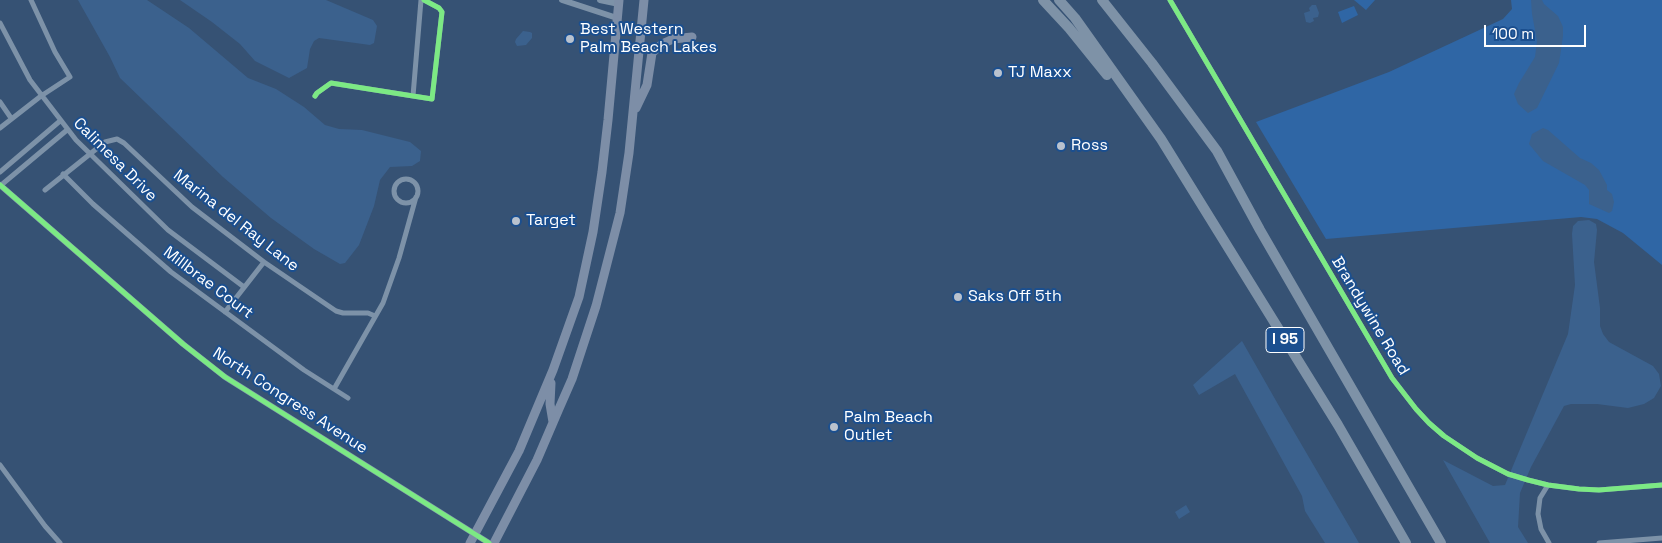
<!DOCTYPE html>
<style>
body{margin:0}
#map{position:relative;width:1662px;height:543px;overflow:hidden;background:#365274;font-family:"Space Grotesk",sans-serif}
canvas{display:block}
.scale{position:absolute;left:1484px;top:25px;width:102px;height:22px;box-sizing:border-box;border:2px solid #fff;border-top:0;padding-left:6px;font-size:15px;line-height:18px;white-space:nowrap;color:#fff;-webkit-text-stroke:4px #1b4f8f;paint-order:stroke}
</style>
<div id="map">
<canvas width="1662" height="543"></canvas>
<div class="scale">100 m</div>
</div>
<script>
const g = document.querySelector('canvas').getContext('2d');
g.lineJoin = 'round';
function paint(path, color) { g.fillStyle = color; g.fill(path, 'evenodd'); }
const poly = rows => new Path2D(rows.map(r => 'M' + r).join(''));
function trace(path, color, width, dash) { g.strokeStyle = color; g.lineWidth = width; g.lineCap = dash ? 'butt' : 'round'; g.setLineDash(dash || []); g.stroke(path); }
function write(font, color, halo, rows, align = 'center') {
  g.font = font + ' "Space Grotesk",sans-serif'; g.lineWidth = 4; g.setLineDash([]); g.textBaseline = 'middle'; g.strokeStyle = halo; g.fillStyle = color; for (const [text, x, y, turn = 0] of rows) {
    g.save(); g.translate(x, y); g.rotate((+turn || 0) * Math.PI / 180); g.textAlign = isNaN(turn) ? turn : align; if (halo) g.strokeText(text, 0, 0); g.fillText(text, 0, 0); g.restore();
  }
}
const green = poly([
 [1354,0,1375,0,1366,10],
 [1511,0,1662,0,1662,265,1623,233,1597,219,1581,217,1326,239,1256,122,1389,72,1503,19,1512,9],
 [1354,6,1358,15,1342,23,1338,12]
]);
const water = poly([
 [78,0,147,0,189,28,248,78,276,89,304,107,325,125,339,129,362,130,410,142,421,151,420,161,412,166,390,167,380,180,374,206,359,245,345,263,340,264,314,249,271,218,223,177,120,78,110,57],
 [180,0,326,0,373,20,377,26,374,43,370,45,319,38,314,41,310,49,307,68,289,78,255,61,240,44,212,22],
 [1531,0,1542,0,1544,4,1558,16,1563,27,1563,36,1559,63,1537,108,1528,113,1518,104,1514,94,1519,83,1535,57,1537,41,1532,14],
 [1312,5,1316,5,1319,13,1318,17,1313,18,1314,21,1310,23,1306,22,1304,13,1310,11,1309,8],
 [523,31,530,32,532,33,532,38,526,45,517,46,515,42,516,39],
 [1543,128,1548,130,1580,158,1591,163,1599,170,1607,185,1607,190,1612,194,1614,202,1612,211,1609,213,1589,204,1589,190,1585,185,1543,161,1529,144,1532,134],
 [1589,220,1596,224,1597,230,1594,262,1600,308,1600,326,1603,334,1609,342,1653,366,1659,374,1661,386,1654,398,1644,404,1628,408,1597,404,1571,404,1564,406,1531,467,1520,493,1518,527,1528,543,1490,543,1443,460,1493,486,1505,485,1568,334,1575,285,1572,234,1573,226,1578,221],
 [1242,341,1279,406,1359,543,1325,543,1305,511,1302,496,1235,374,1199,395,1193,385],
 [1186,505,1190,512,1179,519,1175,512]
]);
const minor = poly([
 [1170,0,1392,378,1416,409,1429,423,1444,436,1477,458,1508,474,1528,480,1548,485,1579,489,1599,490,1662,485],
 [0,23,30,80,76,140,168,230,244,287],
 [315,96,317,93,331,83,432,99,442,12,439,8,424,0],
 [413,96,421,0],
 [0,102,11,118],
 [0,128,41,96,70,77,55,52,31,0],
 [0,172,60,121],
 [63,174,93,204,171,272,304,370,348,398],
 '394 191a12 12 0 1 1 24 0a12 12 0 1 1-24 0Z',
 [0,186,67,130],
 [45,190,105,142,117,139,124,143,192,207,264,262,336,311,343,313,368,313,375,316],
 [225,312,264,262],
 [334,389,383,303,399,258,416,197],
 [0,465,45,526,60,543],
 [1548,485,1540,498,1538,514,1541,529,1549,543],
 [1599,543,1662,538]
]);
const tertiary = poly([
 [562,0,617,18],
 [600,0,619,4],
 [0,185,183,344,225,377,489,543]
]);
const primary = poly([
 [636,108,647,85,652,53,662,44,673,39,692,37],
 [551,383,550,404,553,422],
 [470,543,519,451,553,370,579,297,593,232,602,172,608,120,619,0],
 [494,543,537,460,558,411,572,379,596,306,620,213,629,153,644,0]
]);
const motorway = poly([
 [1043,0,1069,28,1107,75],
 [1059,0,1075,18,1161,139,1338,425,1406,543],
 [1102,0,1152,63,1217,151,1260,230,1441,543]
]);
const cycleway = poly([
 [1170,0,1392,378,1416,409,1429,423,1444,436,1477,458,1508,474,1528,480,1548,485,1579,489,1599,490,1662,485],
 [315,96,317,93,331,83,432,99,442,12,439,8,424,0],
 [0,185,183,344,225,377,489,543]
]);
const markers = [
 [570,39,5,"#b9c2ce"],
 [998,73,5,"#b9c2ce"],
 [1061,146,5,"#b9c2ce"],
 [516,221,5,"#b9c2ce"],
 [958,297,5,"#b9c2ce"],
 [834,427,5,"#b9c2ce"]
];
const shields = [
 [1285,340,38]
];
const shieldNames = [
 ["I 95",1285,340]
];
const poiNames = [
 ["Best Western",580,30],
 ["Palm Beach Lakes",580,48],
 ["TJ Maxx",1008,73],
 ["Ross",1071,146],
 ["Target",526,221],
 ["Saks Off 5th",968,297],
 ["Palm Beach",844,418],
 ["Outlet",844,436]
];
const streetNames = [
 ["Calimesa Drive",115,160,45],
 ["Marina del Ray Lane",236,221,38],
 ["Millbrae Court",208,283,37],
 ["Brandywine Road",1370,316,59],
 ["North Congress Avenue",290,401,33]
];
paint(green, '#2f66a5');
paint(water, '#3b618d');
trace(minor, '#7d92a8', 5);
trace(tertiary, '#7d92a8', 6);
trace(primary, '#7d8ea7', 9);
trace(motorway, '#7e92a7', 10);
trace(cycleway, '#7ce984', 5);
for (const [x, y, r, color] of markers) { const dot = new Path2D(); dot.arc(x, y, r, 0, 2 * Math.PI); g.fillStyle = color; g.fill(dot); trace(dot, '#1b4f8f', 2); }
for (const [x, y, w] of shields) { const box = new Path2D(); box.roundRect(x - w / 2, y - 12.5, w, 25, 4); g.fillStyle = '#1b4f8f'; g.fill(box); trace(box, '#fff', 1); }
write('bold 15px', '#fff', null, shieldNames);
write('16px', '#fff', '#1b4f8f', poiNames, 'left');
write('16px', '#fff', '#1b4f8f', streetNames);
</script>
